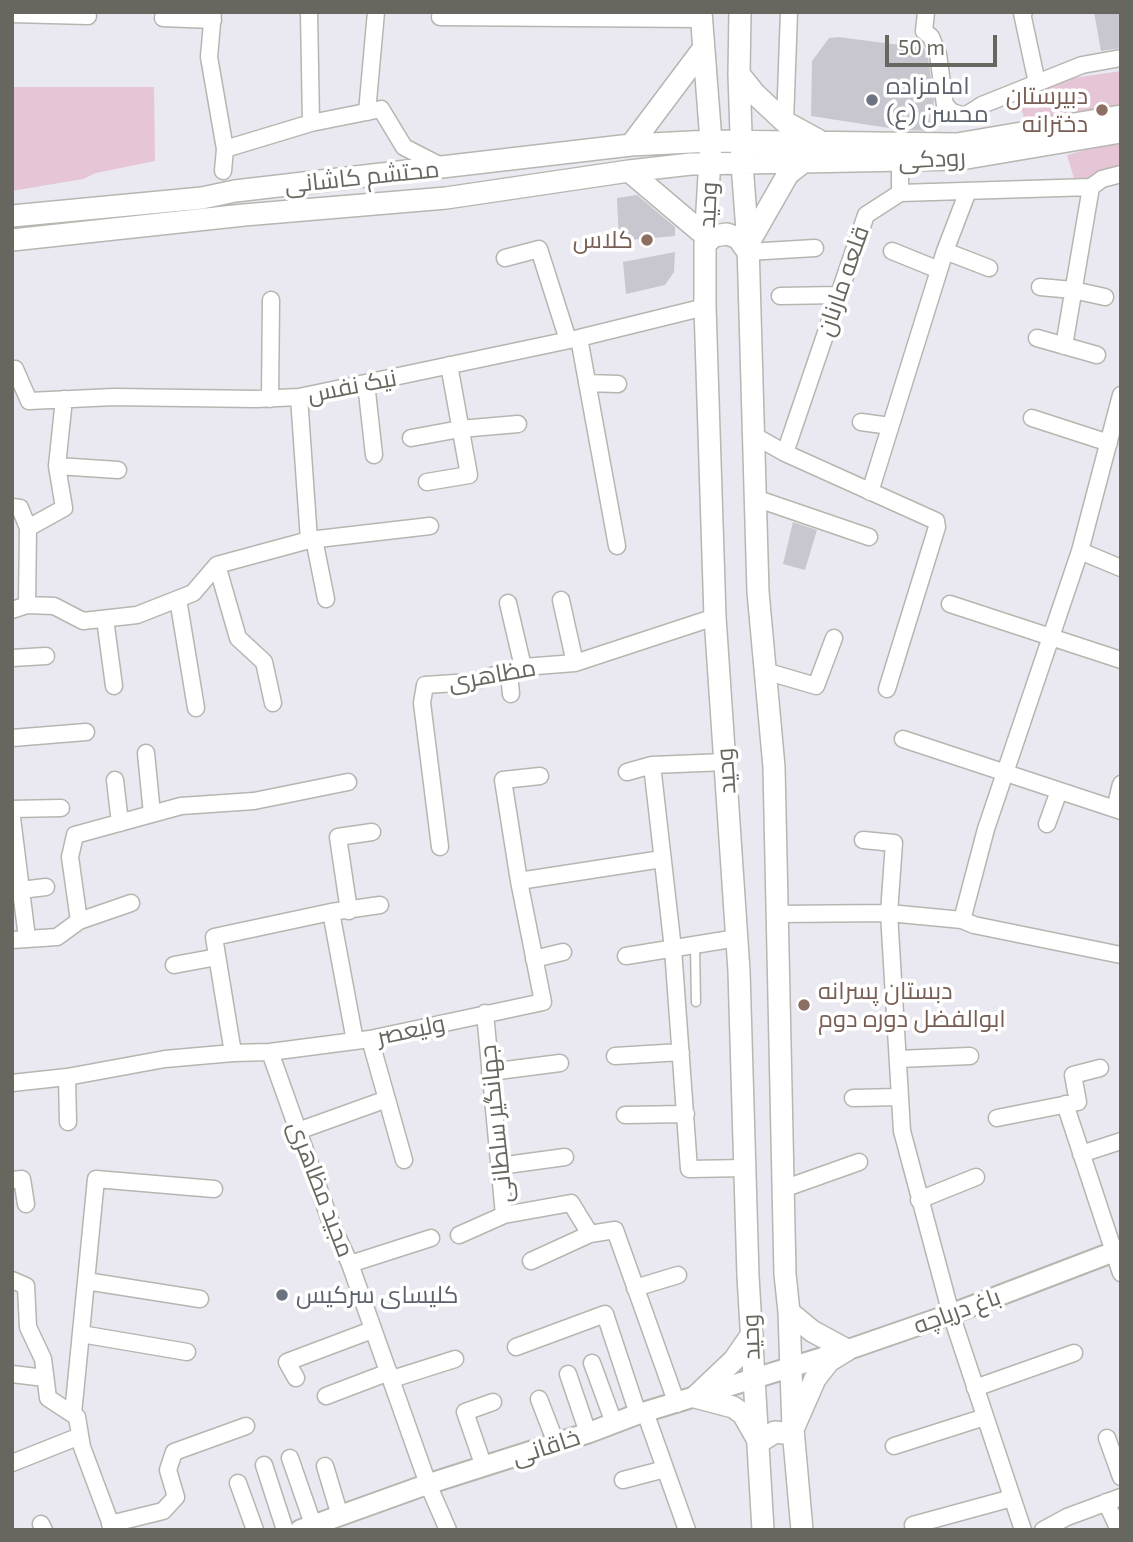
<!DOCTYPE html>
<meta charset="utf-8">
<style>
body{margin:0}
#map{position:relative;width:1133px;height:1542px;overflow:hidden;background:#eae8f0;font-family:"Exo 2",sans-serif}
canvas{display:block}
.frame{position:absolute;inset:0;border:14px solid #67675f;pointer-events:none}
.scale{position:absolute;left:885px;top:35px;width:112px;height:32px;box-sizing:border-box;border:4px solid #67675f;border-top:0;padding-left:9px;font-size:21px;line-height:24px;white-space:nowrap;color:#67675f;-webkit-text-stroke:5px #fff;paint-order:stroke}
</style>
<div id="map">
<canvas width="1133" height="1542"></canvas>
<div class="frame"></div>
<div class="scale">50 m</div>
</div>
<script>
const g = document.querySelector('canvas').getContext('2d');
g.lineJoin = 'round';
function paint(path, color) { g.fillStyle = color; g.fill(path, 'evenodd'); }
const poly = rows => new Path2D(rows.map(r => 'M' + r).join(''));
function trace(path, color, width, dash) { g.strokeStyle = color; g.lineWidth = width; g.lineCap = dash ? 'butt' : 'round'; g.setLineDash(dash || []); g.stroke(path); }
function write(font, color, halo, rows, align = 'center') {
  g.font = font + ' "Exo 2",Cairo,sans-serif'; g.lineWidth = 7; g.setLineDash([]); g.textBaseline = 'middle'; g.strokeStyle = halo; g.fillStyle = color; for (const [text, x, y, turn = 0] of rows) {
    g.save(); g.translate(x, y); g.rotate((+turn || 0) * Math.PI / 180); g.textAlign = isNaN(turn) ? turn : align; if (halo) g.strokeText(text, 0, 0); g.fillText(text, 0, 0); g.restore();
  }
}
const green = poly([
 [1121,71,1121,110,1027,127,1020,105,1053,81],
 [12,87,154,87,155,161,96,173,83,179,12,191],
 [1115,142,1121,147,1121,166,1075,182,1067,155]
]);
const building = poly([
 [1094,12,1121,12,1121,48,1101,51],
 [838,37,924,48,928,57,934,99,931,131,902,130,811,116,812,61,829,38],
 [637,195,675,227,675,236,619,241,617,198],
 [675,252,674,272,665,285,626,294,623,262],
 [793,522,817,530,805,570,783,564]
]);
const service = poly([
 [695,945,696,1002]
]);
const minor = poly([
 [213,12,209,57,225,149,223,171],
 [309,12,311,123],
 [926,12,924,31,931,37,938,54,945,105,952,112,965,116,982,105,1082,65,1121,58],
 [1024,12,1022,13,1037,83],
 [12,14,88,16],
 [440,17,702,19],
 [163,18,213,20],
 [367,112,376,12],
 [785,122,789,12],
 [225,149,311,123,381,109,404,147,443,167],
 [1091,187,1102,179,1121,174],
 [900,193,900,162],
 [892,251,939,270],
 [945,251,989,268],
 [748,252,815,248],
 [505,258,539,249,568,340],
 [1040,287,1073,290,1105,297],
 [780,296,838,295],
 [579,338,617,546],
 [1037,338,1097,355],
 [1064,346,1091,187],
 [12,369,15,369,29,401,114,397,256,399,299,397,579,338,705,307],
 [366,383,374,455],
 [587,383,618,384],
 [299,397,309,540],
 [270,399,271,300],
 [1032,418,1109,443],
 [861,422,890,426],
 [753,435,785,453,866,215,900,193,1091,187],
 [411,438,460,429,518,424],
 [785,453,936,521,937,527,887,689],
 [57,466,118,470],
 [427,482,469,475,449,365],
 [870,492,945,251,968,191],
 [755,498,869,537],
 [12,507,20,508,28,528],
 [314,539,326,599],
 [1080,551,1121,568],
 [217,565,238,638,264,662,273,703],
 [178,599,196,708],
 [561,600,575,663],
 [508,603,523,667],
 [950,604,1121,660],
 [27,605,28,528,64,508,57,466,64,399],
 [12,610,27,605,54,606,83,621,137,615,193,593,217,565,309,540,430,526],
 [105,619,114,686],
 [12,658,46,656],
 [765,671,816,686,834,638],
 [509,673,511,694],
 [12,738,86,732],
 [903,739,1121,811],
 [146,753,152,814],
 [652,765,673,949,689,1169,746,1168],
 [627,772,652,765,726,762],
 [115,780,120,823],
 [12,809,61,808],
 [1115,809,1121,784],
 [12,818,27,938],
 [1047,824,1059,791],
 [863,840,894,843,889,913,902,1131,951,1314,1023,1530],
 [440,847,422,703,425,685,471,682,523,667,575,663,715,617],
 [519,881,503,780,540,776],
 [21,890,46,887],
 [349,911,338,837,372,832],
 [331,912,355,1041],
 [777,914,889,913,962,920,974,925,1121,955],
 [962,920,986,829,1080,551,1121,395],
 [79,921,131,903],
 [12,940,57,937,79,921,70,857,75,835,181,806,254,801,348,782],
 [626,956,737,938],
 [534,959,563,952],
 [174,965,217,957],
 [485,1013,504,1215,571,1203,590,1234,615,1230,677,1404],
 [370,1039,404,1160],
 [270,1052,331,1223,350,1264,428,1484,448,1530],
 [233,1053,214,937,331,912,380,905],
 [615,1056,681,1052],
 [898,1059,970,1056],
 [490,1072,560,1063],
 [67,1077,68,1122],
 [12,1083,67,1077,165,1059,233,1053,270,1052,370,1039,543,1002,519,881,662,859],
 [853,1098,900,1097],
 [1065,1104,1121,1273],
 [625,1115,686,1114],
 [997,1118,1078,1102,1073,1075,1100,1068],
 [298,1131,387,1099],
 [1081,1154,1121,1141],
 [499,1166,565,1157],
 [12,1180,22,1179,26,1204],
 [783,1189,859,1162],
 [919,1200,976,1177],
 [459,1235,504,1215],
 [531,1261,590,1234],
 [350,1264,431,1238],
 [12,1280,26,1286,28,1327,43,1359,48,1398,77,1417,82,1447,113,1530],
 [86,1281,200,1299],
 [635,1288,678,1275],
 [81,1334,187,1352],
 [516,1347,605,1314,638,1414],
 [592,1363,614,1423],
 [12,1374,45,1378],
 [568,1374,588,1433],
 [296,1378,287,1362,372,1330],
 [392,1379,455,1359],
 [975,1388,1074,1353],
 [326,1396,389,1372],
 [539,1399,556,1443],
 [645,1412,687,1530],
 [73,1414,96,1179,214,1189],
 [1107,1438,1121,1477],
 [894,1446,985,1417],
 [290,1458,315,1530],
 [12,1463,80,1436],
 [264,1465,285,1530],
 [325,1466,340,1516],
 [484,1467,465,1412,493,1402],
 [623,1480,665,1469],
 [238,1483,255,1530],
 [1106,1502,1119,1530],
 [41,1524,44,1530],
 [110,1524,163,1511,176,1497,168,1470,174,1452,246,1426],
 [913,1525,1012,1498],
 [1043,1530,1067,1517,1121,1497]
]);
const tertiary = poly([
 [300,1530,428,1484,588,1433,638,1414,847,1350,951,1314,1121,1249]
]);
const secondary = poly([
 [701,12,711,141,705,244,705,307,715,617,739,971,748,1276,763,1530],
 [740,12,739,74,742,164,748,244,758,592,774,767,785,1274,789,1312,793,1429,802,1530],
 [739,74,755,94,785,122,818,140],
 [631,145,703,49],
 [629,171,707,237],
 [12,216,202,198,235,191,631,145,711,141,957,144,1121,116],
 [12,240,244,215,446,198,629,171,691,164,961,159,1121,132],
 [705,244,714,236,727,234,738,238,748,252],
 [748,244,788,174,802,163],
 [789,1312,812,1331,847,1350,829,1361,815,1379,794,1427],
 [695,1397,733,1407,743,1414,759,1442,775,1432,793,1434],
 [695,1397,734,1360,752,1334]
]);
const markers = [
 [872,100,7,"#6b7280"],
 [1102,110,7,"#8d6e63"],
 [647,240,7,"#8d6e63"],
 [804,1005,7,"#8d6e63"],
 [282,1295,7,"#6b7280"]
];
const worshipNames = [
 ["امامزاده",886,86],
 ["محسن (ع)",886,114],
 ["کلیسای سرکیس",296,1295]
];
const educationNames = [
 ["دبیرستان",1088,96],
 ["دخترانه",1088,124],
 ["کلاس",633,240],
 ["دبستان پسرانه",818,991,"left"],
 ["ابوالفضل دوره دوم",818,1019,"left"]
];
const streetNames = [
 ["رودکی",932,159,-3],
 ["محتشم کاشانی",362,177,-6],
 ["وحید",708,205,-87],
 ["قلعه مارنان",843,281,-71],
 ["نیک نفس",352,386,-11],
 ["مظاهری",492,675,-10],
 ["وحید",726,771,-94],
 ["ولیعصر",411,1030,-12],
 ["جهانگیر سلطانی",496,1124,-96],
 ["مجید مظاهری",321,1189,69],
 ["باغ دریاچه",957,1311,-20],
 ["وحید",751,1337,-92],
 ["خاقانی",546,1447,-18]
];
paint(green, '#e6c6d6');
paint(building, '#c8c6ce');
trace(service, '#b6b6b0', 11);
trace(minor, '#b6b6b0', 19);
trace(tertiary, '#b6b6b0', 23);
trace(secondary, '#b6b7b0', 24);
trace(service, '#fff', 8);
trace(minor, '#fff', 16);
trace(tertiary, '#fff', 19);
trace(secondary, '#fff', 21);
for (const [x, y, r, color] of markers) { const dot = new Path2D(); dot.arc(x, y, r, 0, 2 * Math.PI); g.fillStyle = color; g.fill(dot); trace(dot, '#fff', 2.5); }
write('24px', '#5b616d', '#fff', worshipNames, 'left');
write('24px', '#785e54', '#fff', educationNames, 'right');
write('24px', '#67675f', '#fff', streetNames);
</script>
